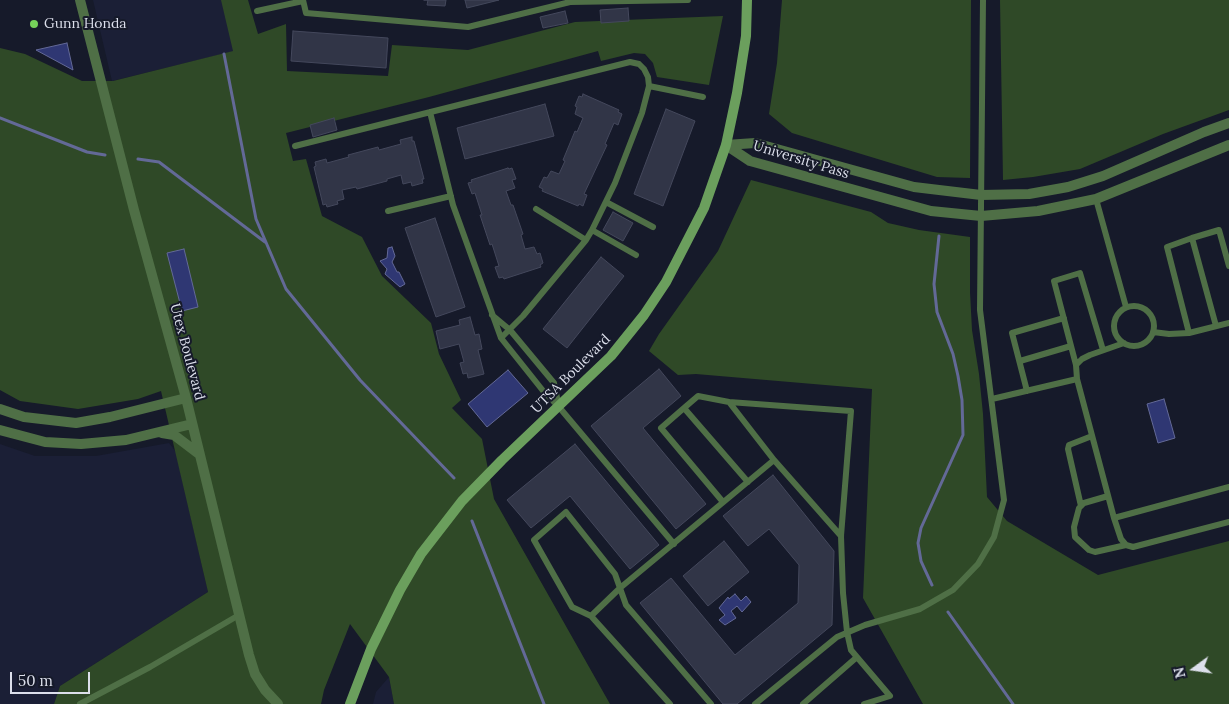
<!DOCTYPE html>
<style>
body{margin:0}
#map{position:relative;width:1229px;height:704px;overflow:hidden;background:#161a2a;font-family:Lora,serif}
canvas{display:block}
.north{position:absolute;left:1169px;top:644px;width:50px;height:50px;-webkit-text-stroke:4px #161a2a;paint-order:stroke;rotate:256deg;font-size:14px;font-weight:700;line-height:20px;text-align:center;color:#dcdfeb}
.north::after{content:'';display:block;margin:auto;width:18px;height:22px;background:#dcdfeb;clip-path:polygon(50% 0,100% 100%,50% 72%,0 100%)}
.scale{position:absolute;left:10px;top:672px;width:80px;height:22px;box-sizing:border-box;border:2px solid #dcdfeb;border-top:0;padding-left:6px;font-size:15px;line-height:18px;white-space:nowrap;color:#dcdfeb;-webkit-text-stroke:4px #161a2a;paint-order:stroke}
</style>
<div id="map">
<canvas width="1229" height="704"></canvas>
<div class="north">N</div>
<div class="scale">50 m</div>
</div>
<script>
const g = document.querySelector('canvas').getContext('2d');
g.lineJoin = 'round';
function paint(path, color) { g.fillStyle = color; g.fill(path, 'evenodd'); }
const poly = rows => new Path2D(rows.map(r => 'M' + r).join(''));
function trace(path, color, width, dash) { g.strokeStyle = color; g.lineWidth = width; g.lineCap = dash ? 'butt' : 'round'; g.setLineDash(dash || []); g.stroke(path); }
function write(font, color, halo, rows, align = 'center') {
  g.font = font + ' Lora,serif'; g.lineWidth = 4; g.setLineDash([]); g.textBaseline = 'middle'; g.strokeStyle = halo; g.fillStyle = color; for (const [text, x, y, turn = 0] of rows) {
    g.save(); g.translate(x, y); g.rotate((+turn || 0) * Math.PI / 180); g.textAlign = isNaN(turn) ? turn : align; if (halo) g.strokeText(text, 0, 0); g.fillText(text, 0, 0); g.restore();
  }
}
const built = poly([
 [93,0,230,0,243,49,112,81],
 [169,443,176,452,208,592,60,686,54,704,0,704,0,444,35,456,96,456],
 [389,677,394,704,373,704,376,692]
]);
const green = poly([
 [221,0,248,0,258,34,286,24,287,71,388,76,392,45,468,50,575,22,723,16,709,85,657,77,653,63,645,54,634,53,601,61,598,51,429,97,286,133,293,161,306,159,322,216,362,237,382,276,431,323,439,354,461,400,452,408,482,439,494,499,610,704,394,704,389,677,350,624,324,690,321,704,54,704,60,686,208,592,161,391,138,399,78,409,20,401,0,390,0,48,25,54,82,81,113,81,233,51],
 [782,0,971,0,970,178,937,177,792,133,769,114,777,63],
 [1000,0,1229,0,1229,110,1163,134,1080,169,1033,177,1003,180],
 [751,180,871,212,888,223,919,230,970,237,970,292,972,330,979,374,983,414,987,497,1007,521,1098,575,1229,541,1229,704,923,704,863,598,872,389,696,374,678,375,649,351,659,334,718,251]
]);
const water = poly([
 [67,43,73,70,36,50,67,43],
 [392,247,395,256,392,262,397,272,399,272,405,284,400,287,385,274,387,269,380,261,387,258,388,248,392,247],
 [184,249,198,307,182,311,167,253,184,249],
 [508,370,528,393,487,427,468,404,508,370],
 [1164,399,1175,438,1158,443,1147,404,1164,399],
 [735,594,741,601,746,596,751,602,742,612,737,606,731,611,736,618,725,625,719,620,725,615,719,608,728,597,729,599,735,594]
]);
const stream = poly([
 [224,54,256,219,286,289,360,380,454,478],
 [0,118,87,152,105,155],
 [138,159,159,162,265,242],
 [472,521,544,704],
 [932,585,921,561,918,543,921,528,963,435,962,400,958,376,953,354,937,312,934,284,939,236],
 [948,612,1013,704]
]);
const building = poly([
 [424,0,446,0,445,6,427,5,428,0,424,0],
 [465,0,499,0,467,8,465,0],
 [628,8,629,21,601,23,600,10,628,8],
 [565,11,568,23,543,28,540,17,565,11],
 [293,31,388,38,386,68,291,61,293,31],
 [583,94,619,110,618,112,622,114,618,125,614,123,605,144,607,145,584,194,587,195,583,206,579,204,578,206,542,191,543,189,539,187,544,177,547,178,551,171,559,174,565,161,563,160,575,131,577,132,583,118,575,114,577,107,575,106,579,96,582,97,583,94],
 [545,104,554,136,465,159,457,128,545,104],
 [666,109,695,121,663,206,634,194,666,109],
 [334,118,337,130,313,137,310,125,334,118],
 [412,137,412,141,414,141,424,179,422,179,423,183,412,186,411,182,403,184,401,175,387,179,387,181,357,189,356,187,342,190,344,199,337,201,338,204,327,207,326,204,323,205,314,167,316,166,315,162,326,159,327,163,349,157,348,155,378,147,379,150,401,144,400,140,412,137],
 [508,168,509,169,512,168,516,179,512,180,515,188,506,191,511,205,513,205,523,234,521,235,525,249,534,247,537,254,540,253,543,263,540,265,541,267,504,279,503,277,499,278,495,267,499,266,492,244,490,245,480,215,482,215,475,193,472,194,468,183,472,182,471,180,508,168],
 [613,212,633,223,623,241,603,230,613,212],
 [435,218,465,307,436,317,405,228,435,218],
 [601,257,624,276,567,348,543,329,601,257],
 [470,317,475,335,479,334,482,349,478,350,484,374,468,378,467,373,463,374,460,363,464,362,459,344,440,349,436,331,460,325,459,320,470,317],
 [659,369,681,396,643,428,706,504,676,529,591,426,659,369],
 [575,444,659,545,630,569,570,496,531,528,507,500,575,444],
 [773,475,834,551,832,625,737,704,723,704,640,603,671,578,735,655,798,603,799,565,769,529,748,546,723,516,773,475],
 [724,541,749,572,708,606,683,576,724,541]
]);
const service = poly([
 [303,0,306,13,468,27,570,2,688,0],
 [257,11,303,1],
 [649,86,703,97],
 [430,112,453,205,501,338,544,392,559,407,674,544],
 [295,146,630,62,639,64,644,69,648,77,649,86,642,113,615,183,592,230,586,240,523,316,501,338],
 [1096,199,1126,307],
 [606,202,653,227],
 [536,209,586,240],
 [388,211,451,196],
 [592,230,636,255],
 '1114 326a20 20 0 1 1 40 0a20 20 0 1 1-40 0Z',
 [492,315,510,330,554,383,559,407],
 [1216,326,1192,238,1219,230,1229,266],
 [1153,332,1169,334,1189,333,1229,323],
 [1189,333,1167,247,1192,238],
 [1124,343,1090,355,1082,359,1076,365,1077,379,1114,518,1229,487],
 [1020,361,1071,346],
 [1076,365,1054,281,1080,273,1103,350],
 [1027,391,1012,333,1064,318],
 [992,399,1077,379],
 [684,408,698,396,729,402],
 [774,460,729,402,851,411,841,536,843,593,847,632,851,650,890,696,864,704],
 [1108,496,1084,503,1079,508,1074,527,1075,537,1089,550,1095,552,1126,545],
 [723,502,661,428,684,408,748,482],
 [1081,506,1068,449,1069,445,1092,436],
 [1114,518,1121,539,1126,545,1133,547,1229,522],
 [591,616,620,588,774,460,841,536],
 [80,704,150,667,239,615],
 [670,704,591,616,572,607,534,540,566,512,615,574,626,605,711,704],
 [755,704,837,637,865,625,920,609,953,590,978,564,994,537,1004,500,980,310,983,0],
 [803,704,857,657]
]);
const minor = poly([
 [80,0,134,210,186,398,249,655,255,674,265,690,278,704],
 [0,409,24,417,76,423,110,417,186,398],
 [0,430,45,442,81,444,126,440,192,424],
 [162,433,174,435,199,454]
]);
const tertiary = poly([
 [726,145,750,161,931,211,981,216,1038,211,1096,199,1229,145],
 [726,145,755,143,914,187,981,195,1029,194,1068,187,1103,176,1204,132,1229,123]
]);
const secondary = poly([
 [350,704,371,649,400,590,421,554,462,501,502,460,611,356,644,315,666,282,704,208,726,145,737,93,746,36,747,0]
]);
const markers = [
 [34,24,5,"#76d25a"]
];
const poiNames = [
 ["Gunn Honda",44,24]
];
const streetNames = [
 ["University Pass",801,160,17],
 ["Utex Boulevard",187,352,75],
 ["UTSA Boulevard",571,374,-45]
];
paint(built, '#1b1f36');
paint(green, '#2f4927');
paint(water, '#2f3773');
trace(water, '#636997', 1);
trace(stream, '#636997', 3);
paint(building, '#313547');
trace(building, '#44485c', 1);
trace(service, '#4f6f46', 6);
trace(minor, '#4f6f46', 10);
trace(tertiary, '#4f6f46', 10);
trace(secondary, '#6b9f5d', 10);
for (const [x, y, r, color] of markers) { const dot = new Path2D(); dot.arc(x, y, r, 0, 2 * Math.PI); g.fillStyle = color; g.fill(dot); trace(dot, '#161a2a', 2); }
write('14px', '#dcdfeb', '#161a2a', poiNames, 'left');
write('14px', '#dcdfeb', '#161a2a', streetNames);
</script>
